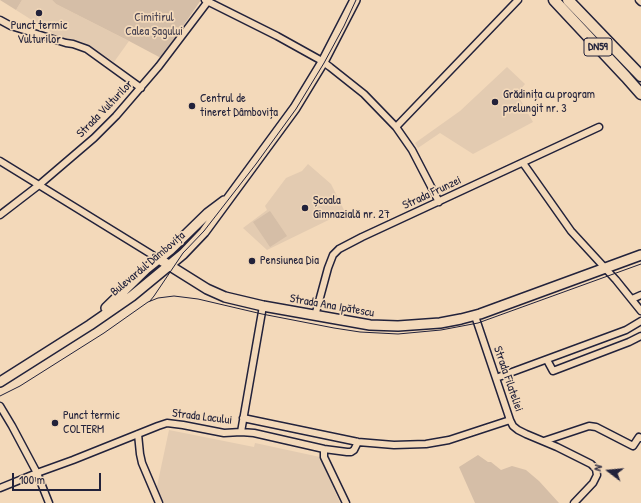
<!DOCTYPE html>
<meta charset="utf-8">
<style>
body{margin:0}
#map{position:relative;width:641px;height:503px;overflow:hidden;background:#f3d9ba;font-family:"Patrick Hand",sans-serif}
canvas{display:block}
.north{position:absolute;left:589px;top:451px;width:40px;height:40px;-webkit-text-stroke:3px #f3d9ba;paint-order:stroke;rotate:286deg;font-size:11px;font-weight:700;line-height:16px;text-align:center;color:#22223b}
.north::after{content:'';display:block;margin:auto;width:14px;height:18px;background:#22223b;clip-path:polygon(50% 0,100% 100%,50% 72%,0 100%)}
.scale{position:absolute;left:12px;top:473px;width:89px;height:18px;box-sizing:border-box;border:2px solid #22223b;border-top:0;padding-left:5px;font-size:12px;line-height:14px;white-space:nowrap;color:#22223b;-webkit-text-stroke:3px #f3d9ba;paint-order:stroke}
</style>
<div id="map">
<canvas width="641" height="503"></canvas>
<div class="north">N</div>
<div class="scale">100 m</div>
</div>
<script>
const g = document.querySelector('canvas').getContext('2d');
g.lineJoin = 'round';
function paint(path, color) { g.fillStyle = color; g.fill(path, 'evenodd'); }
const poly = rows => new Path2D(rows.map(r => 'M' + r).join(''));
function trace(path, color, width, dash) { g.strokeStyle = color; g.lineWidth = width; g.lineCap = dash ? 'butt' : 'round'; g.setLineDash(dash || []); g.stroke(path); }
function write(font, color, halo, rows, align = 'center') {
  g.font = font + ' "Patrick Hand",sans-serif'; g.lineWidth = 3.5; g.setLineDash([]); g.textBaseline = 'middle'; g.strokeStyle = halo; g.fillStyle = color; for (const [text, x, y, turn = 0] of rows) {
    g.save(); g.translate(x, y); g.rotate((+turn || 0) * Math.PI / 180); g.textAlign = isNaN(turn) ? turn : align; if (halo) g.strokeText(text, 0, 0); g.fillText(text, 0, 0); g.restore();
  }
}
const built = poly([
 [22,0,52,0,56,4,129,41,114,62,82,42,57,36,16,10],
 [507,67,525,84,517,94,533,122,473,154,440,133,418,148,415,143,460,111],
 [308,164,331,184,345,212,267,250,243,228,267,210,265,206,286,178,302,171],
 [169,430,254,447,255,443,320,457,340,503,162,503,156,491]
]);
const green = poly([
 [0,0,22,0,16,10],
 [52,0,201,0,161,58,129,41,56,4],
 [270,211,287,236,270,247,253,222],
 [478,455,488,462,491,462,501,470,512,466,526,470,539,481,559,503,475,503,459,467]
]);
const street = poly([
 [205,0,277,36,322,61,330,67,364,94,396,127,412,150,439,202],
 [639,0,641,2],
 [0,20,11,26,66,43,73,44,87,49,141,88],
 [396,127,518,0],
 [0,161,159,259],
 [523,163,571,231,616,280,641,311],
 [0,215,39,185,94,138,116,116,159,66,209,0],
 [632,299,641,295],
 [315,316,328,268,333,255,339,249,362,237,599,127],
 [475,316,510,420,513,426,518,430,526,434,557,447,591,464,596,469,597,475,593,483,574,503],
 [547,360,553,371,629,342,641,336],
 [496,378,626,330,641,321],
 [0,406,12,426,37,473,49,503],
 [243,418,358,442,394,445,426,444,449,440,510,420],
 [241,432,263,306],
 [138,434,140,454,142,463,159,503],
 [544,441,589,426,596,427,633,446,639,437,641,438],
 [324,449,324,457,346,503],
 [0,488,37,473,73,460,158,426,167,423,183,425,224,433,241,432,254,433,324,449,347,452,351,452,354,450,358,442]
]);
const secondary = poly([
 [159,259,207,289,225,297,263,306,370,325,398,326,440,323,461,319,480,314,641,255],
 [106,308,146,269,170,250,208,213,224,201],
 [0,382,90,325,132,296,183,254,204,232,295,108,323,62,355,0]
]);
const primary = poly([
 [554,0,626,77,641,94],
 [568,0,641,76]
]);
const tram = poly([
 [150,301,154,296,183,253,204,231,256,164,296,109,324,63,344,26,356,0],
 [0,396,20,386,104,333,148,302,158,298,174,296,198,299,262,314,334,328,360,332,398,334,441,330,478,323,641,264]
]);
const markers = [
 [39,13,4,"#22223b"],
 [495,102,4,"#22223b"],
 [192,106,4,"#22223b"],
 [305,208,4,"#22223b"],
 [252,261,4,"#22223b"],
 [55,423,4,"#22223b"]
];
const shields = [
 [598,47,28]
];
const shieldNames = [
 ["DN59",598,47]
];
const parkNames = [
 ["Cimitirul",154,18],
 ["Calea Șagului",154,32]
];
const poiNames = [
 ["Punct termic",39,26,"center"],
 ["Vulturilor",39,40,"center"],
 ["Grădinița cu program",503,95],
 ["prelungit nr. 3",503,109],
 ["Centrul de",200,99],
 ["tineret Dâmbovița",200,113],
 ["Școala",313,201],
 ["Gimnazială nr. 27",313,215],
 ["Pensiunea Dia",260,261],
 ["Punct termic",63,416],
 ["COLTERM",63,430]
];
const streetNames = [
 ["Strada Vulturilor",105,109,-46],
 ["Strada Frunzei",432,193,-25],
 ["Bulevardul Dâmbovița",148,264,-40],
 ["Strada Ana Ipătescu",332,306,10],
 ["Strada Filateliei",508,379,71],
 ["Strada Lacului",202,417,7]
];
paint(built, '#e3cbb1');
paint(green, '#d5bea7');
trace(street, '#22223b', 9);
trace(secondary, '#22223b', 12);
trace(primary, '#22223b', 13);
trace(street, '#f3d9ba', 6);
trace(secondary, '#f3d9ba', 9);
trace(primary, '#f3d9ba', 10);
trace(tram, '#22223b', 1);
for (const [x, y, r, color] of markers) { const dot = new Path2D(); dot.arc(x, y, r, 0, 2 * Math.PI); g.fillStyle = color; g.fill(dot); trace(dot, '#f3d9ba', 1.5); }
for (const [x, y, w] of shields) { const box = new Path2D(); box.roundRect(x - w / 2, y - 9, w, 18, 3); g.fillStyle = '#f3d9ba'; g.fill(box); trace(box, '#22223b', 1); }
write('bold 11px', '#22223b', null, shieldNames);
write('12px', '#464151', '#f3d9ba', parkNames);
write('12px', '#22223b', '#f3d9ba', poiNames, 'left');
write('12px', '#22223b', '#f3d9ba', streetNames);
</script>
